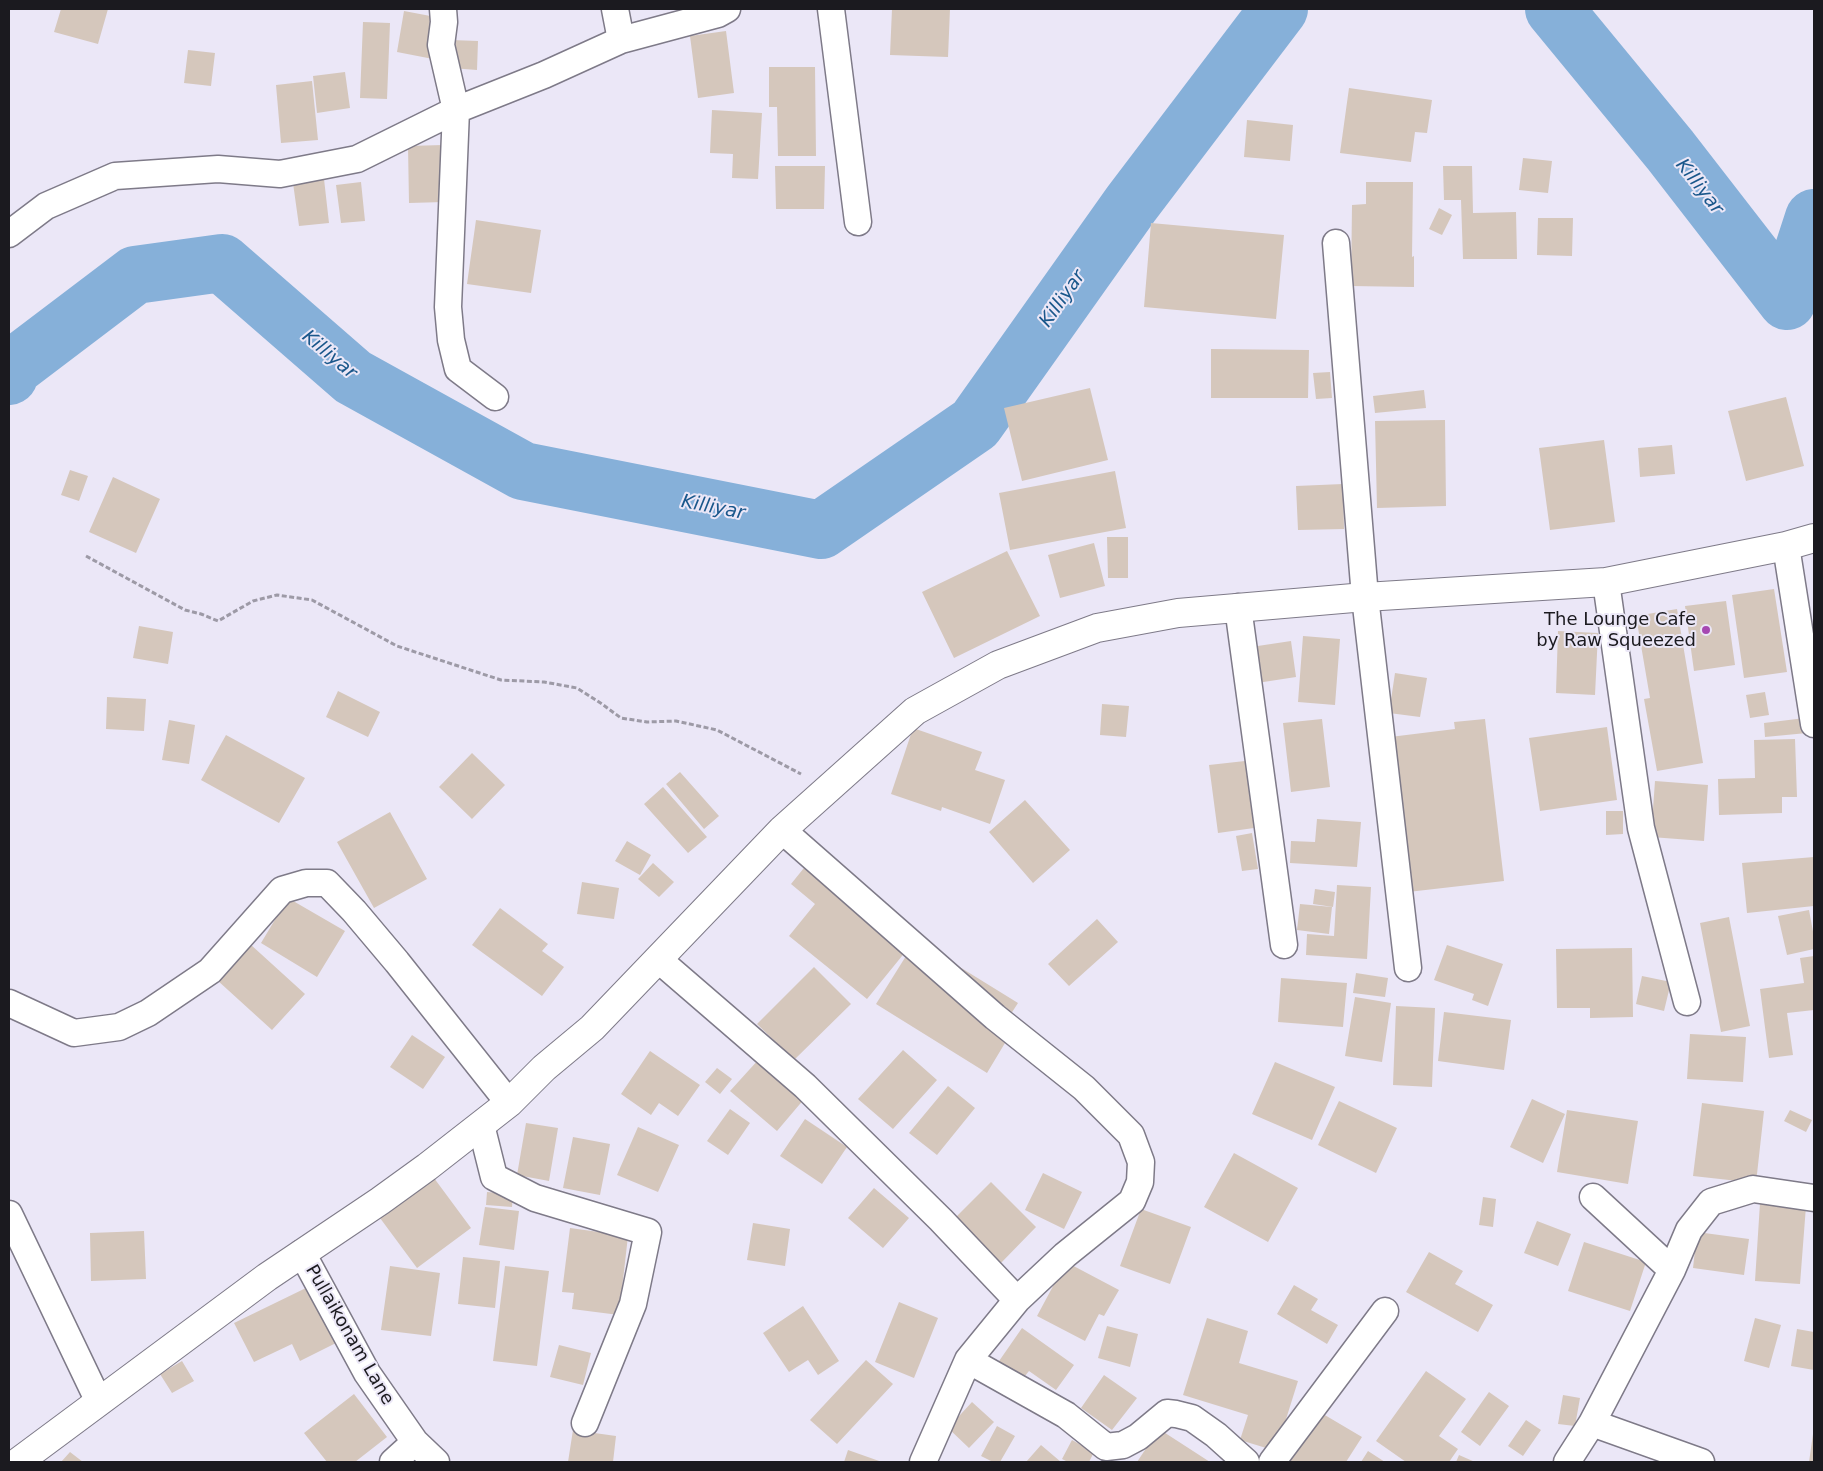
<!DOCTYPE html>
<style>
body{margin:0}
#map{position:relative;width:1823px;height:1471px;overflow:hidden;background:#ebe7f7;font-family:"DejaVu Sans",sans-serif}
canvas{display:block}
.frame{position:absolute;inset:0;border:10px solid #1b1a1f;pointer-events:none}
</style>
<div id="map">
<canvas width="1823" height="1471"></canvas>
<div class="frame"></div>
</div>
<script>
const g = document.querySelector('canvas').getContext('2d');
g.lineJoin = 'round';
const poly = rows => new Path2D(rows.map(r => 'M' + r).join(''));
function trace(path, color, width, dash) { g.strokeStyle = color; g.lineWidth = width; g.lineCap = dash ? 'butt' : 'round'; g.setLineDash(dash || []); g.stroke(path); }
function paint(path, color) { g.fillStyle = color; g.fill(path, 'evenodd'); }
function write(font, color, halo, rows, align = 'center') {
  g.font = font + ' "DejaVu Sans",sans-serif'; g.lineWidth = 4; g.setLineDash([]); g.textBaseline = 'middle'; g.strokeStyle = halo; g.fillStyle = color; for (const [text, x, y, turn = 0] of rows) {
    g.save(); g.translate(x, y); g.rotate((+turn || 0) * Math.PI / 180); g.textAlign = isNaN(turn) ? turn : align; if (halo) g.strokeText(text, 0, 0); g.fillText(text, 0, 0); g.restore();
  }
}
const river = poly([
 [1554,9,1670,150,1787,301,1814,218],
 [9,376,11,369,135,275,222,263,353,377,523,471,821,530,975,424,1131,204,1279,9]
]);
const building = poly([
 [61,9,108,9,98,44,54,32],
 [892,9,950,9,948,57,890,55],
 [404,11,441,18,433,59,397,52],
 [363,22,390,23,387,99,360,98],
 [726,31,734,93,698,98,690,36],
 [451,40,478,41,477,70,451,68],
 [188,50,215,53,211,86,184,83],
 [769,67,815,67,816,156,778,156,777,107,769,107],
 [345,72,350,108,317,113,313,76],
 [312,81,318,140,281,143,276,85],
 [1349,88,1432,100,1427,133,1415,132,1411,162,1340,153],
 [712,110,762,113,758,179,732,178,733,154,710,153],
 [1247,120,1293,125,1290,161,1244,157],
 [443,145,444,202,409,203,408,146],
 [1523,158,1552,161,1548,193,1519,190],
 [775,166,825,166,824,209,776,209],
 [1443,166,1472,166,1473,213,1516,212,1517,259,1463,259,1461,200,1444,200],
 [324,179,329,223,299,226,293,183],
 [361,182,365,221,341,223,336,185],
 [1366,182,1413,182,1412,257,1414,256,1414,287,1351,286,1352,205,1366,204],
 [1439,208,1452,215,1442,235,1429,229],
 [1538,218,1573,218,1572,256,1537,255],
 [476,220,541,230,531,293,467,284],
 [1151,223,1284,235,1276,319,1144,307],
 [1211,349,1309,350,1308,398,1211,398],
 [1330,372,1332,398,1316,399,1313,373],
 [1090,388,1108,460,1022,481,1004,408],
 [1424,390,1426,408,1375,413,1373,396],
 [1786,397,1804,466,1746,481,1728,411],
 [1445,420,1446,506,1377,508,1375,421],
 [1604,440,1615,522,1550,530,1539,448],
 [1672,445,1675,474,1640,477,1638,448],
 [70,470,88,476,79,501,61,495],
 [1115,471,1126,528,1010,550,999,493],
 [113,477,160,499,136,553,89,532],
 [1343,484,1344,529,1298,530,1296,486],
 [1107,537,1128,537,1128,578,1108,578],
 [1094,543,1105,586,1060,598,1048,555],
 [1007,551,1040,616,954,658,922,592],
 [1774,589,1787,672,1744,678,1732,595],
 [1726,601,1735,665,1694,671,1685,606],
 [1677,609,1703,763,1657,771,1644,699,1650,698,1636,616],
 [139,626,173,632,168,664,133,658],
 [1558,631,1598,633,1595,695,1556,693],
 [1303,636,1340,639,1335,705,1298,702],
 [1291,641,1296,677,1257,683,1251,647],
 [1395,673,1427,678,1420,717,1389,713],
 [338,691,380,712,368,737,326,717],
 [1765,692,1769,715,1750,718,1746,695],
 [107,697,146,699,144,731,106,729],
 [1102,704,1129,706,1126,737,1100,735],
 [1805,718,1807,733,1765,737,1764,723],
 [1322,719,1330,787,1291,792,1283,723],
 [1485,719,1504,881,1408,892,1390,737,1455,729,1454,722],
 [169,720,195,725,189,764,162,760],
 [1607,727,1617,800,1540,811,1529,738],
 [913,728,982,752,975,770,1005,780,990,824,942,807,941,811,891,794],
 [226,735,305,778,279,823,201,780],
 [1795,739,1797,797,1782,797,1782,813,1719,815,1718,779,1755,778,1754,740],
 [472,753,505,785,472,819,439,787],
 [1245,761,1254,828,1218,833,1209,765],
 [680,772,719,816,704,829,666,784],
 [1655,781,1708,785,1704,841,1651,837],
 [663,787,707,837,688,853,644,804],
 [1025,800,1070,850,1033,883,989,832],
 [1606,811,1623,811,1623,834,1606,835],
 [390,812,427,879,374,908,337,842],
 [1317,819,1361,822,1357,867,1290,863,1291,841,1315,842],
 [1252,833,1258,869,1242,871,1236,836],
 [627,841,651,855,640,875,615,861],
 [1814,857,1814,906,1747,913,1742,863],
 [812,858,915,940,867,999,789,936,815,904,791,884],
 [653,863,674,882,659,897,638,879],
 [582,882,619,888,614,919,577,914],
 [1337,885,1371,887,1367,959,1306,955,1307,934,1334,936],
 [1315,889,1335,892,1333,907,1313,904],
 [288,898,345,931,317,977,261,943],
 [1300,904,1332,907,1329,934,1297,930],
 [500,908,548,944,542,951,564,967,542,996,472,945],
 [1809,910,1814,937,1814,949,1787,955,1778,916],
 [1729,917,1750,1026,1721,1032,1700,923],
 [1097,919,1118,942,1069,986,1048,964],
 [916,940,1018,1003,1005,1023,1014,1028,987,1073,876,1004],
 [250,944,305,994,272,1030,217,980],
 [1447,945,1503,964,1488,1006,1472,1000,1474,994,1434,980],
 [1632,948,1633,1017,1590,1018,1590,1008,1557,1008,1556,949],
 [1814,956,1814,1010,1787,1013,1793,1055,1769,1058,1760,989,1804,983,1800,958],
 [814,967,851,1004,794,1060,757,1024],
 [1356,973,1388,978,1385,997,1353,993],
 [1642,976,1671,982,1664,1011,1636,1004],
 [1281,978,1347,983,1343,1027,1278,1022],
 [1355,997,1391,1003,1382,1062,1345,1056],
 [1396,1006,1435,1008,1432,1087,1393,1085],
 [1444,1012,1511,1020,1504,1070,1438,1061],
 [1690,1034,1746,1037,1743,1082,1687,1079],
 [412,1035,445,1057,423,1089,390,1067],
 [903,1050,937,1080,893,1129,858,1099],
 [650,1051,700,1085,678,1116,659,1103,651,1115,621,1094],
 [759,1059,805,1098,777,1131,730,1091],
 [1275,1062,1335,1087,1312,1140,1252,1114],
 [717,1068,732,1079,720,1094,705,1082],
 [948,1086,975,1108,937,1155,909,1133],
 [1532,1099,1565,1114,1543,1163,1510,1147],
 [1339,1101,1397,1128,1376,1173,1318,1145],
 [1702,1103,1764,1111,1756,1183,1693,1176],
 [730,1109,750,1123,728,1155,707,1141],
 [1567,1110,1638,1121,1628,1184,1557,1172],
 [1790,1110,1812,1120,1806,1132,1784,1121],
 [805,1119,847,1147,822,1184,780,1156],
 [526,1123,558,1128,549,1181,517,1175],
 [638,1127,679,1145,658,1192,617,1175],
 [573,1137,610,1144,600,1195,563,1188],
 [1234,1153,1298,1188,1268,1242,1204,1207],
 [1043,1173,1082,1192,1064,1229,1025,1210],
 [434,1178,471,1228,417,1268,380,1218],
 [991,1182,1036,1227,1000,1264,954,1219],
 [874,1188,909,1218,883,1248,848,1218],
 [487,1192,513,1194,512,1207,486,1205],
 [1483,1197,1496,1199,1493,1227,1479,1225],
 [1760,1203,1806,1206,1800,1284,1755,1281],
 [485,1207,519,1211,514,1250,479,1245],
 [1141,1209,1191,1227,1170,1284,1120,1266],
 [1537,1221,1571,1234,1558,1266,1524,1253],
 [753,1223,790,1229,785,1266,747,1260],
 [570,1228,628,1236,619,1315,572,1309,574,1293,562,1292],
 [144,1231,146,1279,91,1281,90,1233],
 [1697,1232,1749,1239,1744,1275,1693,1268],
 [1584,1242,1646,1262,1630,1311,1568,1291],
 [1429,1252,1463,1271,1455,1284,1493,1305,1478,1332,1406,1292],
 [463,1257,500,1261,495,1308,458,1304],
 [1066,1262,1119,1290,1104,1316,1099,1314,1085,1341,1037,1316],
 [390,1266,440,1273,431,1336,381,1330],
 [505,1266,549,1271,537,1366,493,1361],
 [1294,1285,1318,1299,1311,1310,1338,1325,1327,1344,1277,1314],
 [308,1287,336,1343,300,1361,292,1344,254,1362,234,1323],
 [899,1302,938,1318,914,1378,875,1362],
 [803,1306,839,1361,818,1375,808,1360,789,1372,763,1333],
 [1207,1318,1248,1331,1239,1363,1298,1381,1276,1451,1240,1440,1248,1415,1183,1395],
 [1755,1318,1781,1325,1769,1368,1744,1361],
 [1107,1326,1138,1334,1130,1367,1098,1358],
 [1022,1328,1074,1365,1056,1390,1029,1371,1021,1381,997,1364],
 [1797,1329,1814,1332,1814,1370,1791,1366],
 [559,1345,591,1353,583,1385,550,1377],
 [866,1360,893,1384,837,1444,810,1420],
 [182,1361,194,1381,172,1393,160,1374],
 [1426,1371,1466,1399,1439,1436,1458,1449,1449,1462,1406,1462,1376,1441],
 [1104,1375,1137,1398,1112,1430,1081,1408],
 [1489,1392,1509,1406,1480,1446,1461,1432],
 [354,1394,387,1437,355,1462,327,1462,304,1433],
 [1563,1395,1580,1398,1575,1426,1558,1424],
 [972,1402,994,1422,969,1448,948,1428],
 [1318,1411,1362,1437,1346,1462,1287,1462],
 [1526,1420,1541,1430,1523,1456,1508,1446],
 [997,1426,1015,1436,1000,1462,993,1462,981,1456],
 [1159,1429,1210,1462,1137,1462],
 [573,1430,616,1436,613,1462,568,1462],
 [1813,1434,1814,1462,1809,1462],
 [1072,1440,1094,1452,1089,1462,1068,1462,1062,1459],
 [1041,1445,1061,1462,1026,1462],
 [848,1450,882,1462,844,1462],
 [1368,1451,1385,1462,1361,1462],
 [70,1452,83,1462,61,1462],
 [1459,1455,1475,1462,1456,1462]
]);
const path = poly([
 [86,556,185,610,201,614,218,621,253,601,277,595,312,600,397,646,501,680,544,682,577,688,602,704,621,718,647,722,676,721,717,730,801,774]
]);
const street = poly([
 [443,9,444,22,441,45,456,110,448,307,451,340,458,369,495,397],
 [615,9,621,40],
 [831,9,858,222],
 [9,234,46,206,115,176,218,169,280,174,357,159,456,110,544,75,621,40,718,14,727,9],
 [1336,243,1365,597,1408,968],
 [1786,546,1814,724],
 [1606,582,1641,828,1687,1002],
 [1238,607,1284,945],
 [782,830,995,1017,1084,1088,1131,1135,1141,1162,1140,1182,1132,1201,1065,1255,1017,1300],
 [659,960,805,1086,941,1220,1017,1300,968,1360,923,1462],
 [9,1003,74,1033,119,1027,148,1013,210,971,282,890,306,883,327,883,354,911,397,962,509,1103],
 [481,1125,494,1177,535,1198,648,1232,633,1304,585,1423],
 [1593,1197,1672,1270],
 [9,1214,99,1402],
 [302,1253,367,1373,415,1442,436,1462],
 [968,1360,1066,1415,1106,1447,1123,1445,1138,1437,1167,1413,1176,1414,1192,1418,1216,1435,1246,1462],
 [1592,1423,1672,1270,1689,1230,1711,1202,1753,1189,1814,1198],
 [393,1462,415,1442],
 [1272,1462,1385,1311],
 [1567,1462,1592,1423,1701,1462]
]);
const secondary = poly([
 [18,1462,267,1277,380,1201,427,1167,509,1103,544,1068,592,1028,782,830,915,711,998,665,1097,628,1178,613,1365,597,1606,582,1786,546,1814,538]
]);
const markers = [
 [1706,630,5,"#a648b2"]
];
const poiNames = [
 ["The Lounge Cafe",1696,620],
 ["by Raw Squeezed",1696,641]
];
const streetNames = [
 ["Pullaikonam Lane",349,1335,60]
];
const waterNames = [
 ["Killiyar",1699,187,52],
 ["Killiyar",1063,299,-55],
 ["Killiyar",329,355,40],
 ["Killiyar",713,508,11]
];
trace(river, '#86b0d9', 58);
paint(building, '#d5c7bc');
trace(street, '#7e7a88', 29);
trace(secondary, '#7e7a88', 30);
trace(path, '#9d9aa6', 3, [5, 2.5]);
trace(street, '#fff', 26);
trace(secondary, '#fff', 28);
for (const [x, y, r, color] of markers) { const dot = new Path2D(); dot.arc(x, y, r, 0, 2 * Math.PI); g.fillStyle = color; g.fill(dot); trace(dot, '#ebe7f7', 2); }
write('18px', '#1b1a1f', '#ebe7f7', poiNames, 'right');
write('18px', '#1b1a1f', '#ebe7f7', streetNames);
write('italic 19px', '#1a578b', '#ebe7f7', waterNames);
</script>
